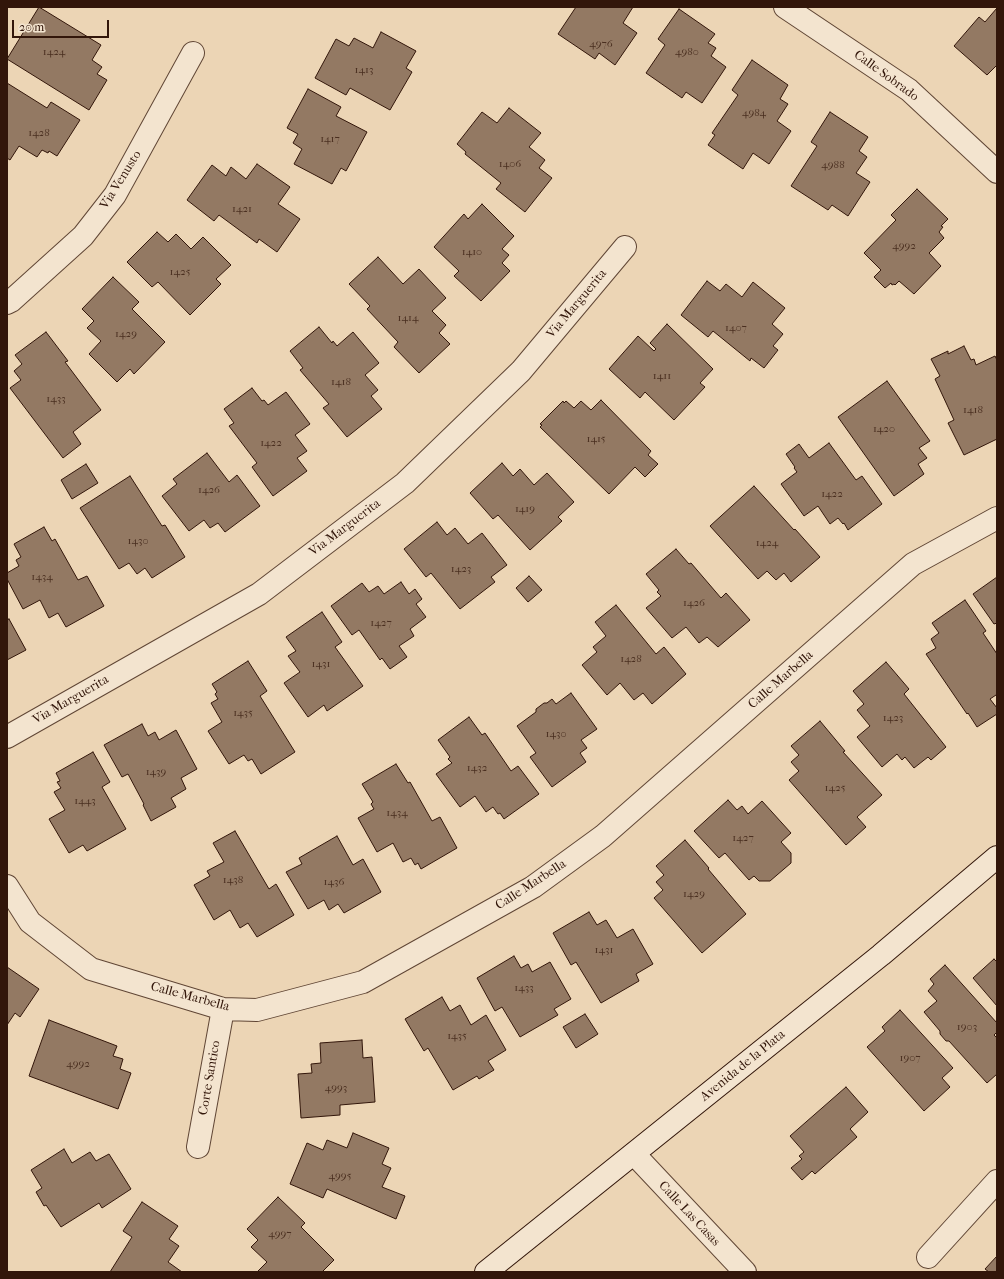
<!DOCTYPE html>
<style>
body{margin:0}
#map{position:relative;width:1004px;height:1279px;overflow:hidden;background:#ecd5b5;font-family:"IM FELL French Canon",serif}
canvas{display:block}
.frame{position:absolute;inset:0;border:8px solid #32160a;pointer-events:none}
.scale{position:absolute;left:12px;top:20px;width:97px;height:18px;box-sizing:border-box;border:2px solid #32160a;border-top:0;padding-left:5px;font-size:12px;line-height:14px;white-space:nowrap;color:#32160a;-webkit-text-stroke:3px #f3e4cf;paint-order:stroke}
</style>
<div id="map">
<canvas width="1004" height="1279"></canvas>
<div class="frame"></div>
<div class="scale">20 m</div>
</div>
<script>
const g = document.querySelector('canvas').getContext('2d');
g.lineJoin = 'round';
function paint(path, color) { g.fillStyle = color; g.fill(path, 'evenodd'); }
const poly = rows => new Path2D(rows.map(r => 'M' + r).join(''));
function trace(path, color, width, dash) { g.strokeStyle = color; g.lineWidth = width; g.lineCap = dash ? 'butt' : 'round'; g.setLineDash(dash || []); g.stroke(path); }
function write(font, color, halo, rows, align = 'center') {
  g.font = font + ' "IM FELL French Canon",serif'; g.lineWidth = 4; g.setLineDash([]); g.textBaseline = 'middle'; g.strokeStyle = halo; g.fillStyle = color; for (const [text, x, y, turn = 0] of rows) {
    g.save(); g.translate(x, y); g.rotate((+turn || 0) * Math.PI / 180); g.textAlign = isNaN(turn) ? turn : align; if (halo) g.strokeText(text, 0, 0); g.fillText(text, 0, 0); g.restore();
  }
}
const building = poly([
 [39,7,101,45,92,60,102,67,97,74,107,80,89,110,7,59,39,7],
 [576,7,633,7,623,23,637,33,615,65,599,53,595,59,558,34,576,7],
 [997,8,997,65,987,75,954,46,979,17,985,22,997,8],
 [679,9,715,34,708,43,716,48,711,56,726,67,702,103,686,92,682,98,646,73,665,45,658,39,679,9],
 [381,32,416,51,406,68,412,72,390,110,350,88,346,95,315,78,336,39,349,46,354,38,373,48,381,32],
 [752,60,788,85,780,99,788,104,777,121,791,131,769,164,753,153,743,169,708,145,715,135,712,133,738,95,732,90,752,60],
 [7,83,47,108,51,102,80,120,57,156,49,151,48,153,42,150,37,157,19,146,10,160,7,158,7,83],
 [308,89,341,107,336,116,367,132,346,171,341,168,332,184,294,164,302,149,293,143,298,134,287,128,308,89],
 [509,108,541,133,529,147,545,160,539,168,552,178,525,212,496,189,501,183,465,154,466,152,457,144,482,112,497,123,509,108],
 [830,112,868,137,859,151,867,157,856,173,870,182,848,216,832,205,828,210,791,186,817,146,811,142,830,112],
 [257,164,290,187,278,204,300,219,277,252,259,239,257,243,219,215,214,221,187,200,212,165,226,176,231,167,246,179,257,164],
 [917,189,948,219,941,226,943,227,939,232,944,238,929,253,941,266,914,294,899,281,895,285,894,284,892,285,891,283,885,288,874,277,881,270,864,253,896,220,891,215,917,189],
 [482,204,514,236,502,249,509,255,502,263,510,271,481,301,454,276,459,271,434,247,464,214,468,219,482,204],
 [157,232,168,242,176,234,191,249,203,237,231,265,216,279,221,284,190,315,158,282,152,287,127,262,157,232],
 [378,257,403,284,419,269,446,298,432,311,446,325,439,333,450,344,419,373,394,347,398,342,367,309,370,306,349,284,378,257],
 [113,277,139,302,132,309,165,342,134,374,130,369,117,382,89,354,101,341,87,328,94,321,82,309,113,277],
 [707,281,720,291,726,284,742,297,753,282,785,308,772,324,783,334,773,346,778,350,764,368,751,358,750,361,713,331,708,337,681,315,707,281],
 [667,324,713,369,700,383,705,387,674,420,645,392,640,398,609,369,638,336,654,351,656,349,650,343,667,324],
 [319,327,332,343,333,341,337,346,353,332,379,363,365,375,378,390,371,396,382,409,347,437,323,408,329,404,300,370,303,368,290,351,319,327],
 [46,332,68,361,65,362,101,410,73,432,81,444,63,458,10,388,21,380,14,371,22,364,15,355,46,332],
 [964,346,971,360,974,359,976,365,995,356,997,360,997,439,964,455,948,423,954,420,935,379,940,376,931,359,948,351,948,354,964,346],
 [887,381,930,441,919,448,927,458,918,464,924,474,894,496,838,417,887,381],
 [252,388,262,401,264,400,268,405,286,392,310,424,295,435,307,451,297,458,307,471,273,496,252,467,257,463,229,426,234,423,224,409,252,388],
 [601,400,651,451,648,455,658,464,645,477,635,467,609,494,540,427,542,425,540,424,563,401,564,403,566,401,574,408,581,401,591,410,601,400],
 [829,443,856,480,862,476,882,504,848,530,844,523,843,524,838,518,830,524,818,506,804,516,781,484,797,472,794,468,795,467,786,454,799,444,809,458,829,443],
 [207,453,229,482,237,475,260,506,225,532,218,523,210,528,204,520,189,531,162,496,177,484,173,479,207,453],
 [502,463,513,476,520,469,534,485,547,473,574,502,558,517,562,521,530,550,498,515,493,519,470,493,502,463],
 [86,464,98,483,72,499,61,480,86,464],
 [130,476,162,526,165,525,185,557,152,578,145,568,137,574,129,563,119,569,80,508,130,476],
 [754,486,794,530,795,529,820,557,791,582,784,573,776,580,767,571,758,579,710,526,754,486],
 [437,522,447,535,455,528,468,544,482,533,507,565,491,577,495,582,460,609,431,573,426,577,404,549,437,522],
 [44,527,52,541,55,539,78,580,87,576,104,606,66,627,58,613,49,618,40,600,23,609,7,579,7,573,19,566,16,560,21,557,14,544,44,527],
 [676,549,689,564,691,563,721,598,726,593,750,620,718,647,707,637,699,643,686,627,672,638,646,608,661,596,657,592,659,590,646,574,676,549],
 [529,576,542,590,528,602,516,588,529,576],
 [997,577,997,623,994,624,973,594,997,577],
 [401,582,409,594,415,589,422,599,416,604,426,617,410,629,414,636,399,646,407,657,390,669,382,658,380,660,359,630,352,635,331,606,362,583,369,592,378,586,384,594,401,582],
 [965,600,986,631,983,633,997,654,997,696,996,695,990,699,997,708,997,714,977,727,968,713,967,714,926,654,936,648,931,639,939,633,932,623,965,600],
 [616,605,656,654,664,647,686,674,652,704,643,693,634,700,620,683,607,695,582,665,597,652,593,647,606,636,595,622,616,605],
 [322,612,342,642,335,647,363,686,327,711,324,705,308,717,284,683,300,672,288,656,296,651,286,637,322,612],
 [9,619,26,650,7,660,7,620,9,619],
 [248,661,267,691,260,696,295,752,261,774,252,759,248,761,244,755,229,764,208,731,222,722,211,703,218,699,215,694,217,692,212,684,248,661],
 [886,662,909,689,904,694,946,747,931,760,928,757,914,768,905,757,902,760,897,754,882,767,857,737,870,726,857,710,864,704,853,691,886,662],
 [571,693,597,729,581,740,587,748,580,753,586,762,552,787,530,757,536,753,517,726,536,712,536,709,544,703,547,703,552,699,556,704,571,693],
 [469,717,482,735,485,733,511,771,518,766,539,794,504,819,500,813,498,814,493,807,486,812,475,796,460,807,436,774,452,763,448,759,450,757,438,740,469,717],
 [820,721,845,751,843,752,882,795,857,817,866,827,846,845,789,780,799,771,791,762,799,755,791,746,820,721],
 [142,724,148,736,155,732,159,740,176,730,197,769,181,778,186,789,171,798,176,807,151,821,143,805,144,804,128,774,122,777,104,745,142,724],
 [93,752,110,782,102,787,126,829,87,851,83,845,69,853,49,819,65,810,54,792,61,788,57,782,60,781,56,773,93,752],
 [396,764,408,783,410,782,432,821,440,817,457,848,421,869,418,863,415,865,411,858,403,862,393,843,377,852,358,818,374,809,371,804,373,802,362,784,396,764],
 [728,800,737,810,742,806,748,814,762,801,791,833,781,842,791,853,791,863,770,881,759,881,754,876,749,880,725,853,719,858,694,831,728,800],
 [235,831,269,889,276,884,294,915,257,937,248,923,240,928,230,910,214,920,194,885,210,876,207,871,224,862,213,843,235,831],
 [337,836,353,865,363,859,381,892,344,913,338,904,329,910,324,900,308,909,286,872,302,864,299,858,337,836],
 [685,840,709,868,708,869,746,914,702,953,654,898,663,890,656,882,664,875,656,866,685,840],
 [589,912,597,925,606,920,617,938,633,929,653,964,636,974,639,981,601,1003,576,962,571,965,553,933,589,912],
 [514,956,521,968,528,964,532,972,550,962,571,999,554,1009,558,1015,520,1037,502,1007,495,1011,477,978,514,956],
 [994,959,997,962,997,1006,973,978,994,959],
 [945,965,997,1023,997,1032,994,1035,997,1038,997,1074,987,1083,949,1041,946,1041,940,1034,940,1031,924,1012,937,1001,928,991,934,984,930,979,945,965],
 [7,967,39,989,20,1017,15,1013,7,1025,7,967],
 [442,997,450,1011,460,1005,471,1025,486,1015,506,1050,488,1061,494,1070,479,1079,477,1076,453,1090,428,1048,424,1051,405,1019,442,997],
 [900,1010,953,1068,942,1078,950,1087,924,1111,867,1047,885,1031,882,1027,900,1010],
 [585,1014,598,1034,576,1048,563,1027,585,1014],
 [49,1020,117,1046,113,1056,123,1059,120,1069,131,1073,118,1109,29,1076,49,1020],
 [362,1040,363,1058,372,1057,375,1102,340,1105,340,1115,301,1118,298,1074,312,1073,311,1064,321,1063,320,1043,362,1040],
 [846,1087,868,1112,850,1129,857,1137,815,1174,812,1171,802,1180,791,1168,802,1159,799,1156,804,1152,790,1136,846,1087],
 [353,1133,389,1148,382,1164,391,1168,382,1187,405,1196,396,1219,327,1189,323,1198,290,1184,307,1143,323,1150,327,1140,347,1148,353,1133],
 [64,1149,72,1163,90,1152,96,1161,109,1154,131,1189,102,1208,99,1203,61,1227,46,1205,44,1206,36,1192,42,1188,31,1170,64,1149],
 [278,1197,305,1223,301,1227,334,1260,322,1272,257,1272,267,1262,251,1247,258,1240,247,1229,278,1197],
 [142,1202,178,1226,169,1239,179,1246,168,1262,182,1272,110,1272,132,1237,123,1231,142,1202],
 [997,1256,997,1272,989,1272,985,1269,997,1256]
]);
const street = poly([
 [785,7,909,90,997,172],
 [7,303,11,301,83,236,115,195,193,53],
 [7,737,259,594,405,483,521,371,625,247],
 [7,886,30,922,91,969,223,1009,257,1010,363,982,533,887,603,836,913,564,997,518],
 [198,1147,223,1009],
 [634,1154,745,1272],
 [928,1257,997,1181]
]);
const secondary = poly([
 [486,1272,881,955,997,857]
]);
const numberNames = [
 ["4976",601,44],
 ["1424",54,52],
 ["4980",687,52],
 ["1413",364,70],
 ["4984",754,113],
 ["1428",39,133],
 ["1417",330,139],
 ["1406",510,164],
 ["4988",833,165],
 ["1421",242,209],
 ["4992",904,246],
 ["1410",472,252],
 ["1425",180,272],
 ["1414",408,318],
 ["1407",736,328],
 ["1429",126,334],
 ["1411",662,376],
 ["1418",341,382],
 ["1433",56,399],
 ["1418",973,410],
 ["1420",884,429],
 ["1415",596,439],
 ["1422",271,443],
 ["1426",209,490],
 ["1422",832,494],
 ["1419",525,509],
 ["1430",138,541],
 ["1424",767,543],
 ["1423",461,569],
 ["1434",42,577],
 ["1426",694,603],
 ["1427",381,623],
 ["1428",631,659],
 ["1431",321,664],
 ["1435",243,713],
 ["1423",893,718],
 ["1430",556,734],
 ["1432",477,768],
 ["1439",156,772],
 ["1425",835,788],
 ["1443",85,801],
 ["1434",397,813],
 ["1427",743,838],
 ["1438",233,880],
 ["1436",334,882],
 ["1429",694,894],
 ["1431",604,950],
 ["1433",524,988],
 ["1903",967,1027],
 ["1435",457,1036],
 ["1907",910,1058],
 ["4992",78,1064],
 ["4993",336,1088],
 ["4995",340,1176],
 ["4997",280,1234]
];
const streetNames = [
 ["Calle Sobrado",886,76,36],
 ["Via Venusto",121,180,-58],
 ["Via Marguerita",577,304,-50],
 ["Via Marguerita",345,528,-37],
 ["Calle Marbella",781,680,-41],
 ["Via Marguerita",71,700,-30],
 ["Calle Marbella",531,885,-33],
 ["Calle Marbella",190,997,15],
 ["Avenida de la Plata",743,1066,-39],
 ["Corte Santico",210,1078,-80],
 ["Calle Las Casas",689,1214,47]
];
paint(building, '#937963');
trace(building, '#32160a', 1);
trace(street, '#604635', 24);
trace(secondary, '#32160a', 24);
trace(street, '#f3e4cf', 22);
trace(secondary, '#f3e4cf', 22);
write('11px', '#4a2f20', null, numberNames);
write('13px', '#32160a', '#f3e4cf', streetNames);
</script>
